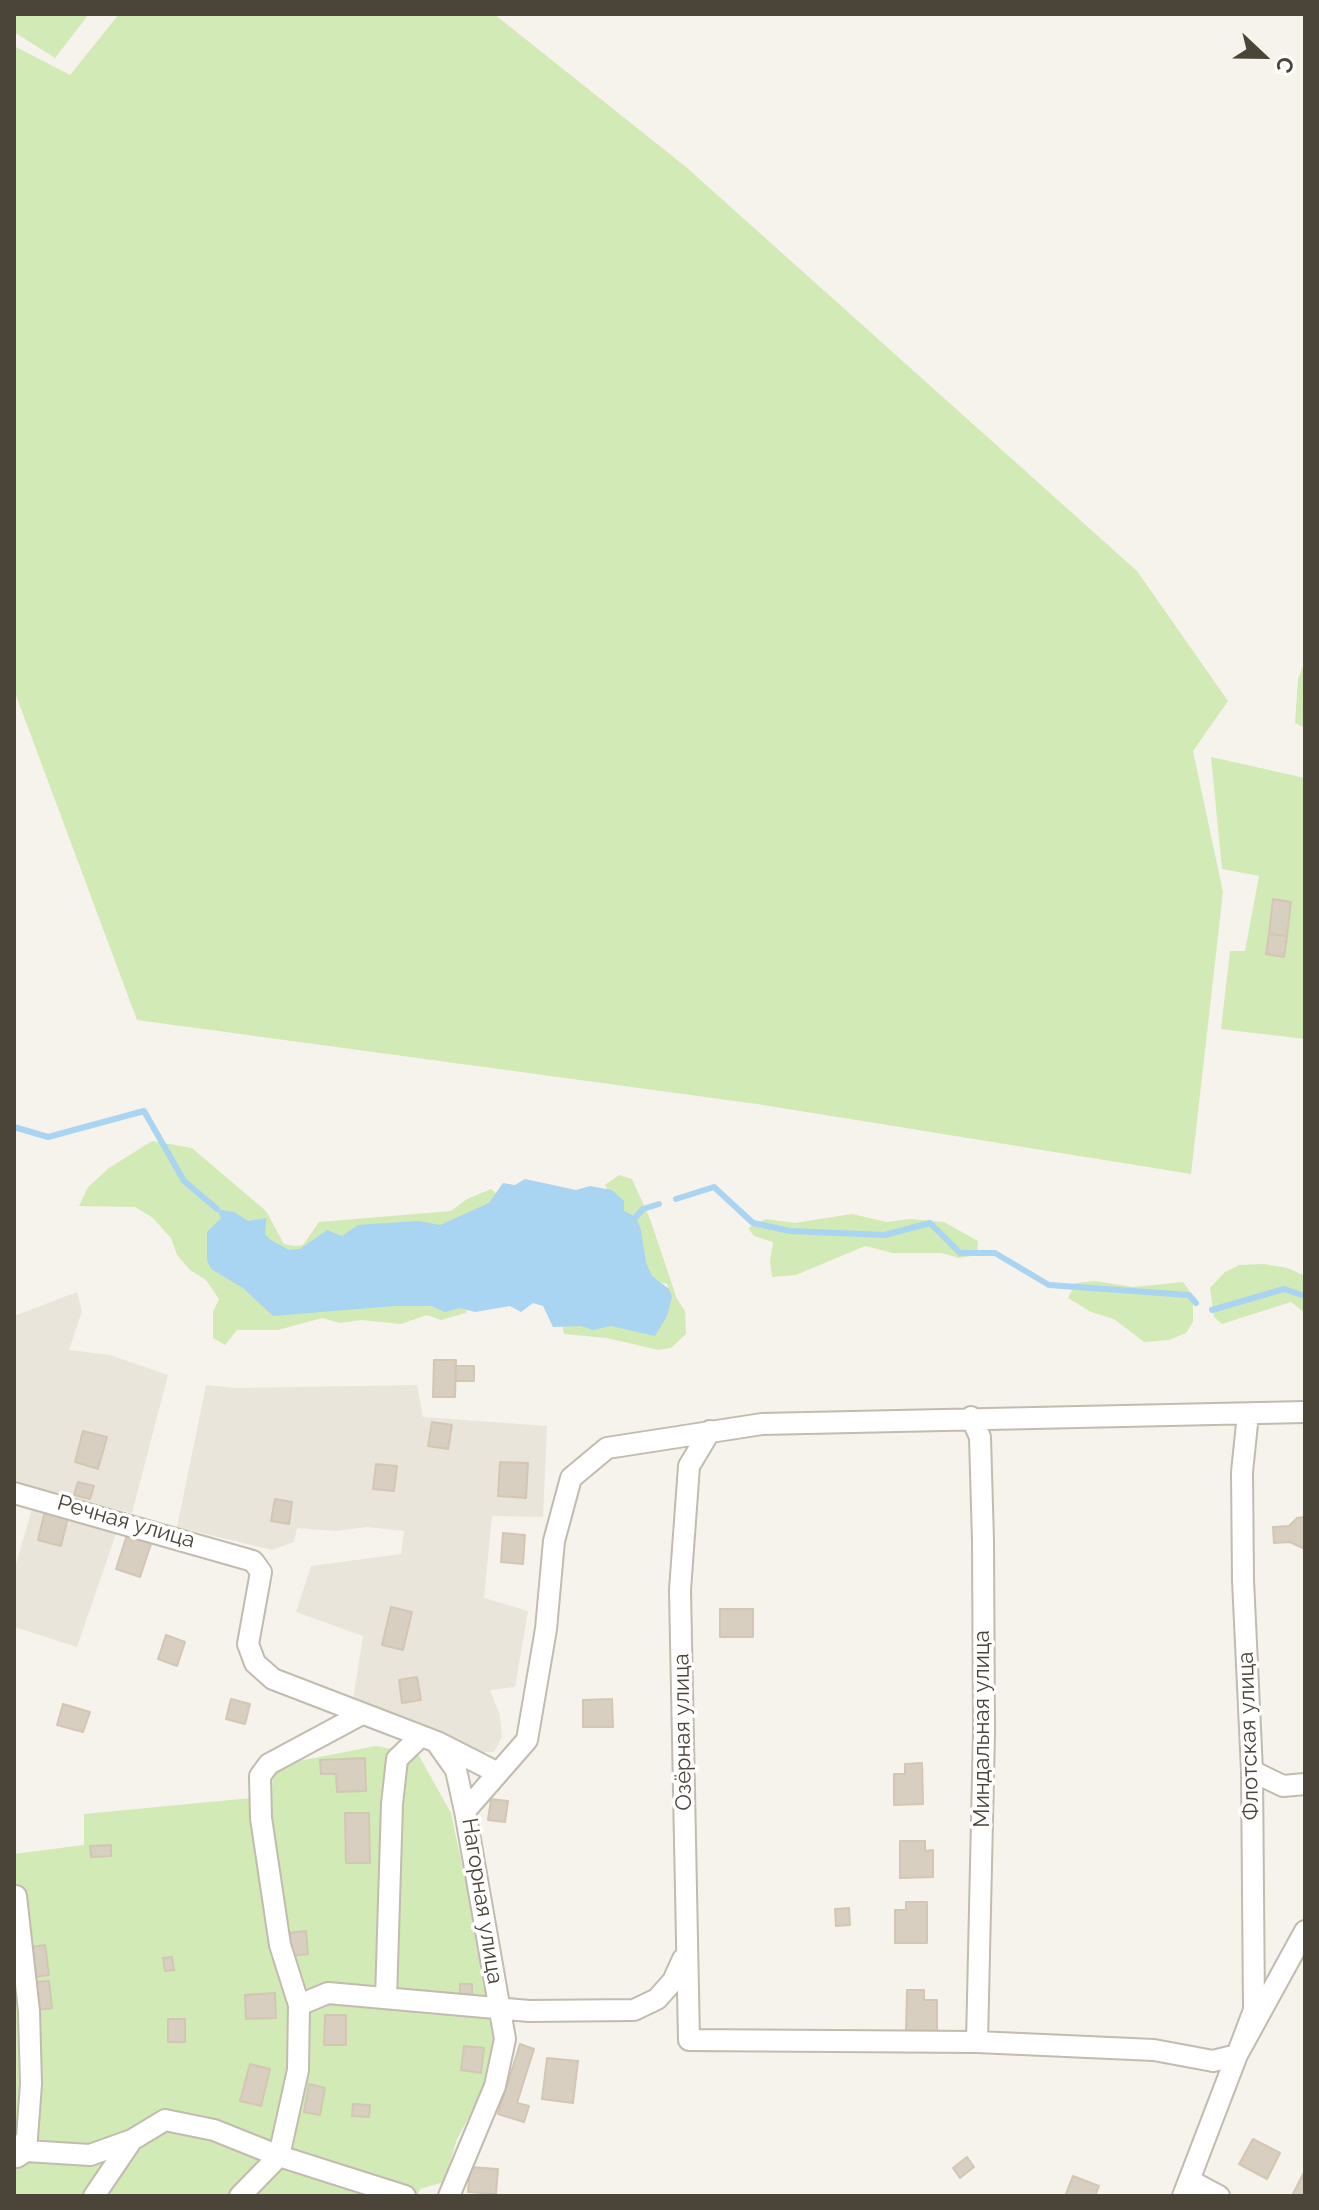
<!DOCTYPE html>
<meta charset="utf-8">
<style>
body{margin:0}
#map{position:relative;width:1319px;height:2210px;overflow:hidden;background:#f6f3ec;font-family:Raleway,sans-serif}
canvas{display:block}
.frame{position:absolute;inset:0;border:16px solid #4b4439;pointer-events:none}
.north{position:absolute;left:1223px;top:16px;width:80px;height:80px;-webkit-text-stroke:6px #fff;paint-order:stroke;rotate:112deg;font-size:22px;font-weight:700;line-height:32px;text-align:center;color:#4b4439}
.north::after{content:'';display:block;margin:auto;width:28px;height:36px;background:#4b4439;clip-path:polygon(50% 0,100% 100%,50% 72%,0 100%)}
</style>
<div id="map">
<canvas width="1319" height="2210"></canvas>
<div class="frame"></div>
<div class="north">С</div>
</div>
<script>
const g = document.querySelector('canvas').getContext('2d');
g.lineJoin = 'round';
function paint(path, color) { g.fillStyle = color; g.fill(path, 'evenodd'); }
const poly = rows => new Path2D(rows.map(r => 'M' + r).join(''));
function trace(path, color, width, dash) { g.strokeStyle = color; g.lineWidth = width; g.lineCap = dash ? 'butt' : 'round'; g.setLineDash(dash || []); g.stroke(path); }
function write(font, color, halo, rows, align = 'center') {
  g.font = font + ' Raleway,sans-serif'; g.lineWidth = 7; g.setLineDash([]); g.textBaseline = 'middle'; g.strokeStyle = halo; g.fillStyle = color; for (const [text, x, y, turn = 0] of rows) {
    g.save(); g.translate(x, y); g.rotate((+turn || 0) * Math.PI / 180); g.textAlign = isNaN(turn) ? turn : align; if (halo) g.strokeText(text, 0, 0); g.fillText(text, 0, 0); g.restore();
  }
}
const residential = poly([
 [77,1292,82,1311,69,1350,110,1355,168,1375,132,1513,14,1483,14,1316],
 [206,1385,236,1388,417,1385,423,1417,547,1426,543,1517,492,1516,484,1598,528,1611,515,1687,490,1690,500,1716,502,1737,494,1752,474,1752,353,1700,363,1636,296,1612,311,1566,401,1554,404,1531,367,1527,336,1531,297,1528,294,1542,272,1550,177,1527],
 [34,1502,118,1528,77,1647,14,1627,14,1571]
]);
const green = poly([
 [14,14,89,14,55,58,14,32],
 [119,14,494,14,686,167,1137,571,1228,701,1193,751,1223,892,1191,1174,757,1104,137,1020,14,690,14,46,70,75],
 [1305,661,1305,728,1295,723,1298,679],
 [1211,757,1305,778,1305,1039,1221,1029,1230,951,1245,951,1259,876,1222,869],
 [152,1141,192,1148,266,1211,284,1244,295,1246,303,1245,319,1222,451,1211,467,1199,491,1189,497,1194,489,1209,450,1229,412,1226,371,1237,360,1229,343,1244,326,1241,313,1250,288,1257,257,1254,245,1225,228,1226,213,1238,216,1258,224,1269,238,1257,249,1260,259,1274,290,1295,318,1298,318,1306,330,1311,381,1301,446,1308,468,1304,466,1313,441,1320,427,1315,401,1324,361,1320,340,1323,322,1318,278,1330,237,1330,225,1345,213,1338,213,1312,219,1299,206,1280,190,1270,177,1255,171,1238,153,1218,135,1207,79,1206,88,1187,109,1168],
 [619,1175,632,1179,650,1219,677,1299,685,1311,686,1334,671,1348,658,1350,607,1338,564,1334,562,1324,670,1299,667,1284,651,1280,605,1185],
 [852,1214,887,1222,910,1219,944,1222,978,1241,977,1255,959,1258,941,1253,893,1253,865,1246,796,1275,772,1277,770,1261,773,1242,754,1236,748,1228,766,1219,795,1223],
 [1264,1264,1288,1268,1305,1276,1305,1313,1291,1302,1222,1324,1214,1317,1210,1288,1225,1272,1239,1265],
 [1095,1281,1133,1287,1183,1282,1193,1296,1193,1322,1186,1333,1169,1340,1144,1342,1114,1319,1091,1312,1068,1298,1076,1283],
 [376,1746,418,1754,451,1813,495,2021,490,2078,457,2139,444,2182,420,2189,417,2196,14,2196,14,1854,84,1845,84,1814,272,1796,273,1766]
]);
const water = poly([
 [525,1179,576,1190,590,1186,612,1190,624,1201,624,1211,636,1217,641,1230,646,1263,652,1276,669,1289,672,1297,667,1316,655,1336,611,1326,593,1330,581,1326,553,1327,543,1306,533,1303,521,1312,510,1306,475,1312,460,1308,445,1312,431,1306,394,1306,273,1316,243,1288,211,1269,207,1260,207,1232,221,1218,217,1209,234,1212,248,1221,266,1218,265,1234,269,1239,289,1250,300,1249,327,1230,342,1236,358,1225,419,1221,440,1225,489,1203,503,1183,515,1185]
]);
const stream = poly([
 [14,1127,48,1137,144,1111,184,1181,217,1209],
 [676,1199,714,1187,753,1223,790,1231,885,1235,930,1223,960,1253,995,1253,1049,1285,1189,1295,1196,1303],
 [636,1217,643,1209,659,1204],
 [1212,1310,1284,1289,1305,1296]
]);
const building = poly([
 [1273,899,1291,902,1287,936,1269,934,1273,899],
 [1269,934,1287,936,1284,957,1266,954,1269,934],
 [434,1360,456,1360,455,1397,433,1397,434,1360],
 [455,1366,474,1366,474,1381,456,1381,455,1366],
 [432,1422,452,1425,448,1449,428,1446,432,1422],
 [83,1431,107,1437,98,1469,75,1462,83,1431],
 [500,1462,528,1463,526,1498,498,1496,500,1462],
 [376,1464,397,1466,394,1491,373,1489,376,1464],
 [78,1482,94,1486,90,1499,74,1495,78,1482],
 [275,1499,292,1502,289,1524,271,1521,275,1499],
 [45,1511,68,1517,61,1546,38,1540,45,1511],
 [1305,1517,1305,1549,1290,1542,1274,1543,1273,1527,1289,1526,1297,1518,1305,1517],
 [503,1533,525,1535,523,1564,501,1562,503,1533],
 [127,1535,151,1544,140,1577,116,1569,127,1535],
 [391,1607,412,1612,403,1650,382,1645,391,1607],
 [720,1609,753,1609,753,1637,720,1637,720,1609],
 [166,1635,185,1642,177,1666,158,1659,166,1635],
 [417,1677,421,1700,402,1703,399,1680,417,1677],
 [231,1699,250,1704,245,1724,226,1719,231,1699],
 [612,1699,613,1727,583,1727,583,1700,612,1699],
 [63,1704,90,1712,83,1732,57,1725,63,1704],
 [365,1758,366,1791,337,1792,336,1774,321,1774,320,1760,365,1758],
 [922,1763,923,1804,894,1805,894,1774,905,1774,905,1764,922,1763],
 [491,1799,508,1801,505,1822,488,1820,491,1799],
 [345,1813,369,1813,370,1863,346,1863,345,1813],
 [900,1841,925,1841,925,1851,933,1850,933,1877,900,1878,900,1841],
 [111,1845,111,1856,91,1857,90,1846,111,1845],
 [906,1902,927,1902,927,1943,895,1943,895,1910,906,1910,906,1902],
 [849,1908,850,1925,836,1926,835,1909,849,1908],
 [306,1931,308,1954,290,1956,288,1933,306,1931],
 [45,1945,49,1975,34,1977,30,1947,45,1945],
 [172,1957,174,1970,165,1971,163,1958,172,1957],
 [49,1981,52,2008,38,2010,35,1982,49,1981],
 [460,1984,472,1984,472,2003,460,2003,460,1984],
 [907,1990,924,1990,924,2000,937,2000,937,2031,906,2031,907,1990],
 [275,1993,276,2018,246,2019,245,1995,275,1993],
 [325,2015,346,2015,346,2045,324,2045,325,2015],
 [168,2019,185,2019,185,2042,168,2042,168,2019],
 [520,2044,534,2049,517,2103,529,2106,524,2122,498,2114,520,2044],
 [464,2046,484,2048,481,2073,461,2070,464,2046],
 [547,2058,578,2061,573,2103,542,2099,547,2058],
 [250,2064,270,2069,261,2106,240,2101,250,2064],
 [309,2084,325,2088,320,2115,304,2112,309,2084],
 [353,2104,370,2105,369,2117,352,2116,353,2104],
 [1253,2139,1280,2153,1267,2179,1239,2164,1253,2139],
 [967,2157,974,2167,960,2178,953,2168,967,2157],
 [470,2167,498,2169,496,2194,468,2192,470,2167],
 [1303,2174,1305,2196,1292,2196,1303,2174],
 [1073,2176,1099,2186,1095,2196,1065,2196,1073,2176]
]);
const minor = poly([
 [971,1417,980,1437,983,1541,984,1732,977,2042],
 [710,1431,689,1466,680,1590,689,2040,977,2042,1154,2050,1213,2061,1237,2055,1254,2010,1252,1771,1243,1580,1242,1472,1248,1414],
 [14,1493,253,1561,261,1572,248,1644,255,1663,273,1679,437,1742,496,1772],
 [439,1746,456,1770,465,1811],
 [1252,1771,1283,1786,1305,1784],
 [16,1896,29,2011,31,2084,26,2151,17,2157],
 [386,1998,392,1804,397,1759,421,1736],
 [299,2005,328,1993,529,2011,634,2010,657,1999,673,1981,683,1959],
 [14,2145,26,2151,90,2155,132,2140,165,2120,214,2130,279,2156,405,2196],
 [1191,2181,1219,2196],
 [94,2196,132,2140],
 [240,2196,279,2156,298,2070,299,2005,280,1945,261,1818,260,1776,269,1764,362,1714],
 [449,2196,495,2086,505,2039,465,1811,527,1740,546,1629,554,1541,571,1478,607,1448,762,1424,1305,1412],
 [1183,2196,1237,2055,1305,1931]
]);
const streetNames = [
 ["Речная улица",126,1522,16],
 ["Миндальная улица",982,1729,-90],
 ["Озёрная улица",683,1732,-91],
 ["Флотская улица",1249,1736,-92],
 ["Нагорная улица",482,1901,81]
];
paint(residential, '#eae5da');
paint(green, '#d2eab5');
paint(water, '#a9d4f2');
trace(stream, '#a9d4f2', 6);
paint(building, '#d8cfc1');
trace(building, '#d3c7b4', 2);
trace(minor, '#c2bbae', 24);
trace(minor, '#fff', 20);
write('22px', '#4b4439', '#fff', streetNames);
</script>
